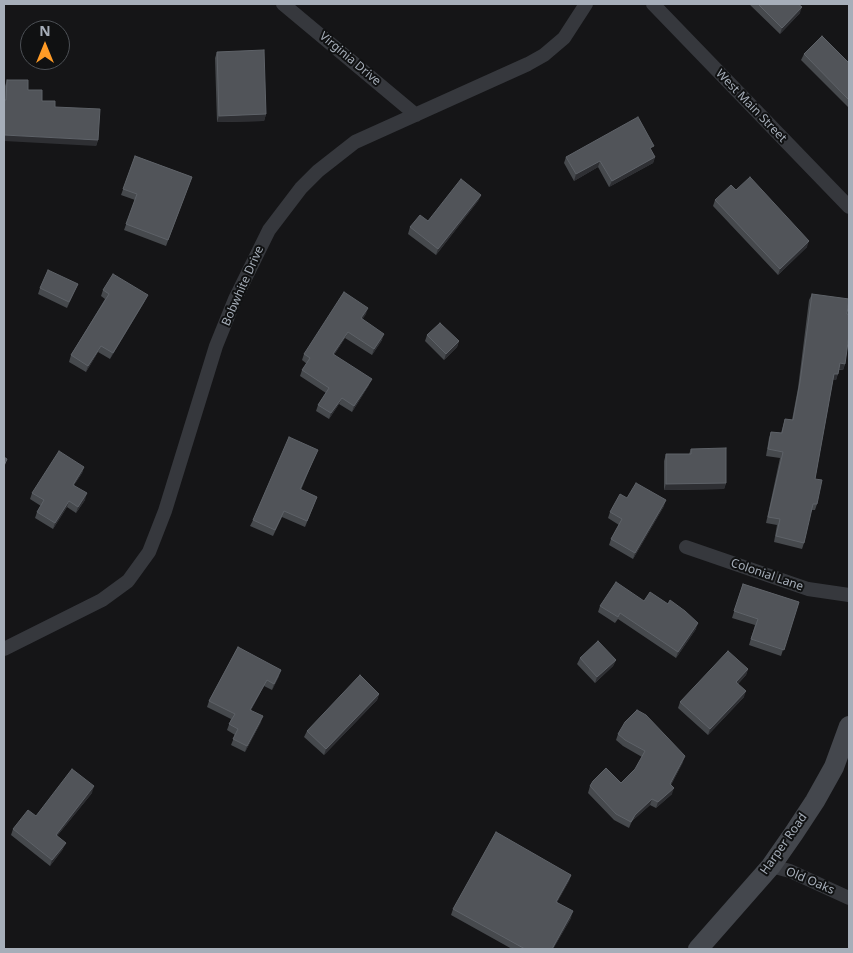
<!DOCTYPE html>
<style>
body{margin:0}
#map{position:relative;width:853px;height:953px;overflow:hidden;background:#151517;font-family:"Noto Sans",sans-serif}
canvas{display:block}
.frame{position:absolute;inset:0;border:5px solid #a6aeb9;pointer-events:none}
.north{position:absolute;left:20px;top:20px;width:50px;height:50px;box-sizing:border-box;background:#101112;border:1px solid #4c5055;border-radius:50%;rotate:0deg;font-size:14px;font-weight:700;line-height:20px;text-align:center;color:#a6aeb9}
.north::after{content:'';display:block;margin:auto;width:18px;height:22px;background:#ff9b26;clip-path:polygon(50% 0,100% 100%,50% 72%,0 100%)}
</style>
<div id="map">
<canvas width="853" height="953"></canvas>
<div class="frame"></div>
<div class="north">N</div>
</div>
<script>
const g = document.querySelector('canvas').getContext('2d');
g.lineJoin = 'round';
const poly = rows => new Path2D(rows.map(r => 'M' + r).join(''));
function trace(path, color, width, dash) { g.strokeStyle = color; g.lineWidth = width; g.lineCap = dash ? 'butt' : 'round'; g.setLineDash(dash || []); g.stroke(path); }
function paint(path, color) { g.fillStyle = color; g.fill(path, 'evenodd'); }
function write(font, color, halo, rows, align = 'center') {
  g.font = font + ' "Noto Sans",sans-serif'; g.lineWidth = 4; g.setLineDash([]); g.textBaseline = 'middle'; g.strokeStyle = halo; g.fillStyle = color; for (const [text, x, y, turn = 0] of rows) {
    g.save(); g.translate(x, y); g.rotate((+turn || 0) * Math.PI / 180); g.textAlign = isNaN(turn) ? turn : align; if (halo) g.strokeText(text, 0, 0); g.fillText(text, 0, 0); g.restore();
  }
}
const street = poly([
 [283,4,416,115],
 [653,4,849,207],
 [686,547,808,589,849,595],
 [4,649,102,600,128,581,149,552,165,511,216,346,235,299,269,230,301,188,318,171,355,142,528,64,544,55,564,38,586,4],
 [771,866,790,871,849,898]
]);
const secondary = poly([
 [698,949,771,866,794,833,815,801,834,767,849,726]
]);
const wall = poly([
 [749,4,798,4,800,13,780,34],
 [217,52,266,114,264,121,217,122,215,58],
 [804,54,849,63,849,108,801,60],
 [7,80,28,90,42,101,55,107,98,140,96,146,4,100,5,86],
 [652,152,655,157,653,163,609,187,598,167,574,181,564,163,566,157],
 [135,156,192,177,166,246,124,230,135,200,121,195],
 [481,195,478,201,436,255,408,234,410,227,428,221],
 [715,200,807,247,778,275,713,206],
 [78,284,67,308,38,294,40,288],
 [103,290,145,301,110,359,98,352,86,372,69,362,71,355,105,299,101,296],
 [812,294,847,314,845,364,843,370,839,370,836,380,833,380,815,479,817,504,815,510,811,510,804,543,802,549,774,542,777,525,766,523,780,458,766,456,769,438,771,432,781,433,785,419,792,420,798,388,809,300],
 [366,314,362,319,382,340,372,355,345,338,334,355,369,385,352,412,339,404,329,419,316,411,318,405,326,393,300,376,302,370,307,364,302,360,304,354],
 [427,335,459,341,457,347,444,360,425,341],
 [691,449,726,483,724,489,664,490,664,461,666,454,689,454],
 [315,456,301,490,317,497,305,527,282,517,273,536,250,526,253,520],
 [84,467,82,473,74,485,85,500,76,513,67,507,53,529,35,518,37,512,41,506,30,499,32,493],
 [627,498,664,506,633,559,609,545,611,539,619,525,608,518,610,512],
 [743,584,799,602,781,656,749,645,755,625,732,618],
 [644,601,696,629,676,658,618,619,615,623,598,612,600,606],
 [238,647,279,676,272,690,264,686,251,710,261,722,245,752,231,745,235,735,227,730,231,719,207,707,209,701],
 [580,658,616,660,613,666,595,683,577,664],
 [748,669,746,675,738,684,744,697,708,735,678,708,680,702],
 [379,694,377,700,324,755,304,737,307,731],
 [618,734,683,762,671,785,672,794,656,808,650,805,632,821,629,828,614,820,588,793,590,786,621,783,635,769,642,757,623,746,616,740],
 [92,793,57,836,63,849,50,866,11,835,13,829,36,816],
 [571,875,569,881,557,902,571,918,553,949,512,949,451,915,453,909]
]);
const shadedWall = poly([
 [802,7,800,13,780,34,782,28],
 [266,114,264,121,217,122,219,116],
 [4,135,98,140,96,146,4,141],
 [655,157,653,163,609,187,612,181],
 [600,161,598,167,574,181,576,174],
 [481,195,478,201,436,255,438,249],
 [809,241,807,247,778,275,780,269],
 [148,295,145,301,110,359,113,353],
 [368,308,366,314,359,325,361,318],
 [348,332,345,338,331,360,333,354],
 [384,334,382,340,372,355,374,349],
 [459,341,457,347,444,360,446,354],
 [101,346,98,352,86,372,88,366],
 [840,363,845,364,843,370,838,369],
 [834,374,838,374,836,380,832,380],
 [372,379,369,385,352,412,354,406],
 [342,398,339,404,329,419,331,413],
 [84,467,82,473,70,491,73,485],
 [726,483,724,489,664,490,666,484],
 [87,493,85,500,76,513,78,507],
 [666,500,664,506,633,559,635,553],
 [69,501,67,507,53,529,55,523],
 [698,623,696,629,676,658,678,652],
 [616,660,613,666,595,683,597,677],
 [748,669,746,675,734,688,736,682],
 [281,670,279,676,272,690,274,684],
 [267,680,264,686,248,716,250,710],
 [746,691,744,697,708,735,710,729],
 [379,694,377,700,324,755,326,749],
 [263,716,261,722,245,752,247,746],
 [685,756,683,762,668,790,670,784],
 [94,786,92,793,53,841,56,835],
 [674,788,672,794,656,808,658,802],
 [652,799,650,805,632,821,629,828,635,815],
 [66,843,63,849,50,866,52,860],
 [571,875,569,881,554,908,556,902],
 [573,911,571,918,553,949,552,949]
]);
const building = poly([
 [758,4,798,4,802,7,782,28,758,4],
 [822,36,849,63,849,100,804,54,822,36],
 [264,50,266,114,219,116,217,52,264,50],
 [7,80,28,80,28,90,42,90,42,101,55,101,55,107,100,109,98,140,4,135,4,100,6,100,7,80],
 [638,117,654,146,650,148,655,157,612,181,600,161,576,174,566,157,638,117],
 [135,156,192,177,168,240,126,224,137,194,123,189,135,156],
 [750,177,809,241,780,269,715,200,731,185,736,190,750,177],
 [461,179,481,195,438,249,410,227,420,215,428,221,461,179],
 [48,270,78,284,69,302,40,288,48,270],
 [113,274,148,295,113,353,101,346,88,366,71,355,109,294,103,290,113,274],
 [344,292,368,308,361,318,384,334,374,349,348,332,333,354,372,379,354,406,342,398,331,413,318,405,329,388,302,370,310,358,304,354,344,292],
 [812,294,849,299,847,314,849,314,849,335,845,364,840,363,838,374,834,374,815,479,822,480,817,504,813,504,804,543,776,536,780,519,768,517,783,452,768,449,771,432,782,433,785,419,793,420,800,382,812,294],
 [440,323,459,341,446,354,427,335,440,323],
 [289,437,318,450,300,489,317,497,307,521,284,511,275,530,253,520,289,437],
 [726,448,726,483,666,484,666,454,691,454,691,449,726,448],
 [59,451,84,467,73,485,87,493,78,507,69,501,55,523,37,512,44,500,32,493,59,451],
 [4,457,7,459,4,466,4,457],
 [636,483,666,500,635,553,611,539,622,519,610,512,620,494,627,498,636,483],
 [616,582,644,601,650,592,668,604,670,600,685,611,698,623,678,652,620,613,618,617,600,606,616,582],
 [743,584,799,602,784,650,751,639,758,619,734,611,743,584],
 [598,641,616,660,597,677,580,658,598,641],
 [238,647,281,670,274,684,267,680,250,710,263,716,247,746,233,739,238,729,229,724,235,714,209,701,238,647],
 [728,651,748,669,736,682,746,691,710,729,680,702,728,651],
 [360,675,379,694,326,749,307,731,360,675],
 [637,710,646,715,685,756,670,784,674,788,658,802,652,799,635,815,631,822,616,814,590,786,593,781,606,768,621,783,635,769,645,751,625,740,618,734,625,722,637,710],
 [72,769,94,786,56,835,66,843,52,860,13,829,28,810,36,816,72,769],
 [496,832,571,875,556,902,573,911,552,949,525,949,453,909,496,832]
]);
const streetNames = [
 ["Virginia Drive",350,59,40],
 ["West Main Street",751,106,46],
 ["Bobwhite Drive",243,286,-66],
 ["Colonial Lane",767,575,19],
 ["Harper Road",784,844,-55],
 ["Old Oaks",810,881,23]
];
trace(street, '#36383d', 14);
trace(secondary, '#44474d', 20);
paint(wall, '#46494d');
paint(shadedWall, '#2e2f33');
paint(building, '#515459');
trace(building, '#5e6268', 1);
write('12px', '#a6aeb9', '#101112', streetNames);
</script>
